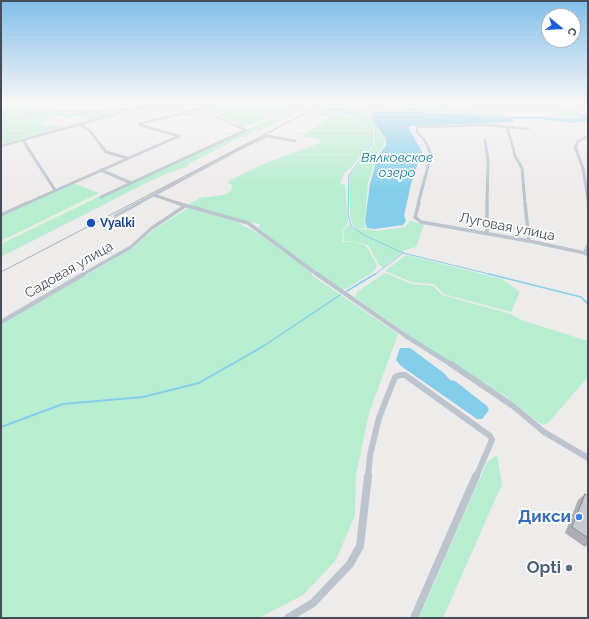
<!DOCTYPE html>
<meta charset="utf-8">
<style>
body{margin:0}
#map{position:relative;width:589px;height:619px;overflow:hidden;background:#eeebeb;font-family:Raleway,sans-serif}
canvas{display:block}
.frame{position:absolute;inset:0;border:2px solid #444d59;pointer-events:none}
.north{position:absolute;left:541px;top:8px;width:40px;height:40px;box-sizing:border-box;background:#fff;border:1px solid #b4b8bd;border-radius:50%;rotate:108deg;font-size:11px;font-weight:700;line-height:16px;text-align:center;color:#444d59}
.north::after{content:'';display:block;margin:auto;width:14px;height:18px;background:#165edd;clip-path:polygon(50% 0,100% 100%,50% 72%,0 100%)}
</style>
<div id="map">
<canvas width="589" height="619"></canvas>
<div class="frame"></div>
<div class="north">С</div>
</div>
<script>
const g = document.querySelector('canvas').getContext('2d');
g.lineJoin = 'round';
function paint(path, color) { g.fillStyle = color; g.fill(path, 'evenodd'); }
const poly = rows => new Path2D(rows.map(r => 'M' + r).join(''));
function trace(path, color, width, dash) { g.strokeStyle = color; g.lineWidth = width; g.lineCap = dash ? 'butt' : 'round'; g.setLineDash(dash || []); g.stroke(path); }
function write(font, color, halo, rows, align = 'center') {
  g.font = font + ' Raleway,sans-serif'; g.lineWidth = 3.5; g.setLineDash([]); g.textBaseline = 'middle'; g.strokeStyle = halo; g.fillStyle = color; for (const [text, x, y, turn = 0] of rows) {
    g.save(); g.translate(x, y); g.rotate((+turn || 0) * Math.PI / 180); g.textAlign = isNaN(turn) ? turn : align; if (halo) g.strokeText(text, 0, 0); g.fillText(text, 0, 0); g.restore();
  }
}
const green = poly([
 [12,103,47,103,36,109,38,111,73,113,114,110,122,112,89,121,82,117,64,118,58,116,52,117,40,123,45,125,61,126,60,128,1,144,1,107],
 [191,103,300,103,306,105,243,127],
 [334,103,370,108,366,111,349,111,350,114,369,128,371,131,371,144,350,169,345,172,340,183,345,185,348,223,342,231,343,242,354,242,366,246,377,265,376,269,370,274,346,289,338,288,258,229,260,224,247,222,188,205,200,198,224,195,231,191,232,187,232,185,228,183,229,181,261,165,320,143,321,140,301,136,330,118,313,113],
 [539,103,551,103,570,111,588,119,588,125,583,122,573,121,557,114],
 [417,104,431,106,445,106,478,113,482,112,495,115,417,112,413,108,407,108,408,111,407,112,381,111,380,106,394,109,399,106,412,106],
 [308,105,309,106,261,130,251,132,247,137,239,138,190,163,187,167,168,173,144,184,1,257,1,244,125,184,257,125],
 [353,114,372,114,373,123,385,139,384,145,377,155,368,184,365,218,364,221,366,228,357,229,353,226,350,214,350,175,374,144,374,129],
 [73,183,99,193,1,241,1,216],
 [188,208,238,222,243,226,253,230,311,271,313,276,398,334,369,413,356,475,355,515,336,560,303,595,259,618,1,618,1,325,133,248,155,229],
 [410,221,424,224,416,247,405,250,383,267,379,265,368,245,355,242,344,241,343,231,348,225,356,230,366,229,377,231,405,227],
 [406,255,502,279,520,292,511,312,444,294,434,284,412,282,385,271],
 [385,273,412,284,433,286,442,295,511,314,521,320,588,341,588,377,548,423,543,425,538,422,508,398,417,341,355,297,357,292],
 [497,455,502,484,443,618,419,618,487,462]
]);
const water = poly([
 [408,108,413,108,416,112,500,116,510,118,515,122,410,126,409,128,422,152,411,184,404,216,406,221,403,225,375,229,367,228,365,221,370,184,378,156,386,145,386,139,374,123,371,112,407,112,409,111],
 [400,348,410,348,444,373,450,380,455,381,487,406,489,410,482,419,477,419,401,366,396,360]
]);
const streamFar2 = poly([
 [352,113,372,129,372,144,349,175,348,214,351,226,366,236,403,253,493,275],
 [374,275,403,253]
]);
const streamFar1 = poly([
 [489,274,581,297,588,304],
 [347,291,375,274],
 [231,365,265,345,340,295]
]);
const stream = poly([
 [1,427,63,404,143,397,199,383,232,364]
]);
const river = poly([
 [322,105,349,112,365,111,367,112,349,114,322,107,322,105],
 [496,117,540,117,572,119,588,118,588,120,572,123,540,119,494,119,496,117]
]);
const streetFar5 = poly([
 [511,103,527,106],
 [442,107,451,103],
 [372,108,384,103],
 [466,110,483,103],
 [22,117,43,110,79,112,125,109],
 [79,124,90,131,103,148],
 [139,124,200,109],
 [140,125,179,136],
 [507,127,513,148],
 [23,140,28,148],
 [485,140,486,148],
 [1,146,156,103],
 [152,148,179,136],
 [207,148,246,130],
 [241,148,267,136,295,141],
 [428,148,425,141,417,132,417,127,488,125,528,129],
 [576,148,577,142,588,136]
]);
const streetFar4 = poly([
 [27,147,55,190],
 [102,147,106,152,127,158],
 [486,147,488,160,487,204],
 [513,147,515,156,522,168,525,204],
 [575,147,583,168,588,200],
 [101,170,131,183],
 [154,195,180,204],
 [101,197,209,147],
 [25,204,154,147],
 [137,204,243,147],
 [418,204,431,155,428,147]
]);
const streetFar3 = poly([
 [177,203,248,223,318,275],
 [419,203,415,217,421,222,529,241,585,253,588,255],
 [525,203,529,241],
 [1,215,27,203],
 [115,216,139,203],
 [487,233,487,203],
 [585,253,588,245],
 [82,275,131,247,152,228,185,206]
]);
const streetFar2 = poly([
 [317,274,406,336,452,365],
 [1,322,84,274]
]);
const streetFar1 = poly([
 [451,364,513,406,544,432,588,458],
 [368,477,370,455,379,418,395,377,400,375,405,375,490,436,492,440,476,477]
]);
const street = poly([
 [288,618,313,603,350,564,360,546,368,476],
 [414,618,476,476]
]);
const secondary = poly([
 [185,103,188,103,248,130,245,131,185,103]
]);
const primary = poly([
 [553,103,557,103,588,117,588,119,553,103]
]);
const rail = poly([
 [1,272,325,103]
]);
const wall = poly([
 [585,494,588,496,588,544,585,547,565,533,578,500]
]);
const building = poly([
 [585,494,588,496,588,538,572,527,585,494]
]);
const markers = [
 [91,223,5,"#1a4fb4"],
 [579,517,4,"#3f7fe0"],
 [569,568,4,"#5c6f8a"]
];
const farTransitnames = [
 ["Vyalki",100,223]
];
const farWaternames = [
 ["Вялковское",397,158],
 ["озеро",397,173]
];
const streetNames = [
 ["Луговая улица",507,227,11],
 ["Садовая улица",69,270,-30]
];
const nearShopnames = [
 ["Дикси",571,517]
];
const nearServicenames = [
 ["Opti",561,568]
];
paint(green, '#b7eed1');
paint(water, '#84ceec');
trace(streamFar2, '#84ceec', 1);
trace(streamFar1, '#84ceec', 1.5);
trace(stream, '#84ceec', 2);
paint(river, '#84ceec');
trace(streetFar5, '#bcc5cf', 2.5);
trace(streetFar4, '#bcc5cf', 3);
trace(streetFar3, '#bcc5cf', 3.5);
trace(streetFar2, '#bcc5cf', 4.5);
trace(streetFar1, '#bcc5cf', 6);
trace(street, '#bcc5cf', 8);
paint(secondary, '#bdc7d5');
paint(primary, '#aab8cc');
trace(rail, '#adb0b6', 1);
paint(wall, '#acaeb4');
paint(building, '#c8cad1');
trace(building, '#8c8d92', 1);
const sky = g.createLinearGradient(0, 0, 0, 189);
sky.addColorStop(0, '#80beea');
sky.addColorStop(0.54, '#f7f6f6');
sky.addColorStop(1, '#f7f6f600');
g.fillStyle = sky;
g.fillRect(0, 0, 589, 189);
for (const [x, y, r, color] of markers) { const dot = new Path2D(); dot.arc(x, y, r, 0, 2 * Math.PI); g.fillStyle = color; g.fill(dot); trace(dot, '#fff', 1.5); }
write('bold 12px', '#164399', '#fff', farTransitnames, 'left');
write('italic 13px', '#0a79a5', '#fff', farWaternames);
write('14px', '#444d59', '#fff', streetNames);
write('bold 17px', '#366cbe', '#fff', nearShopnames, 'right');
write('bold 17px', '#4e5e75', '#fff', nearServicenames, 'right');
</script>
